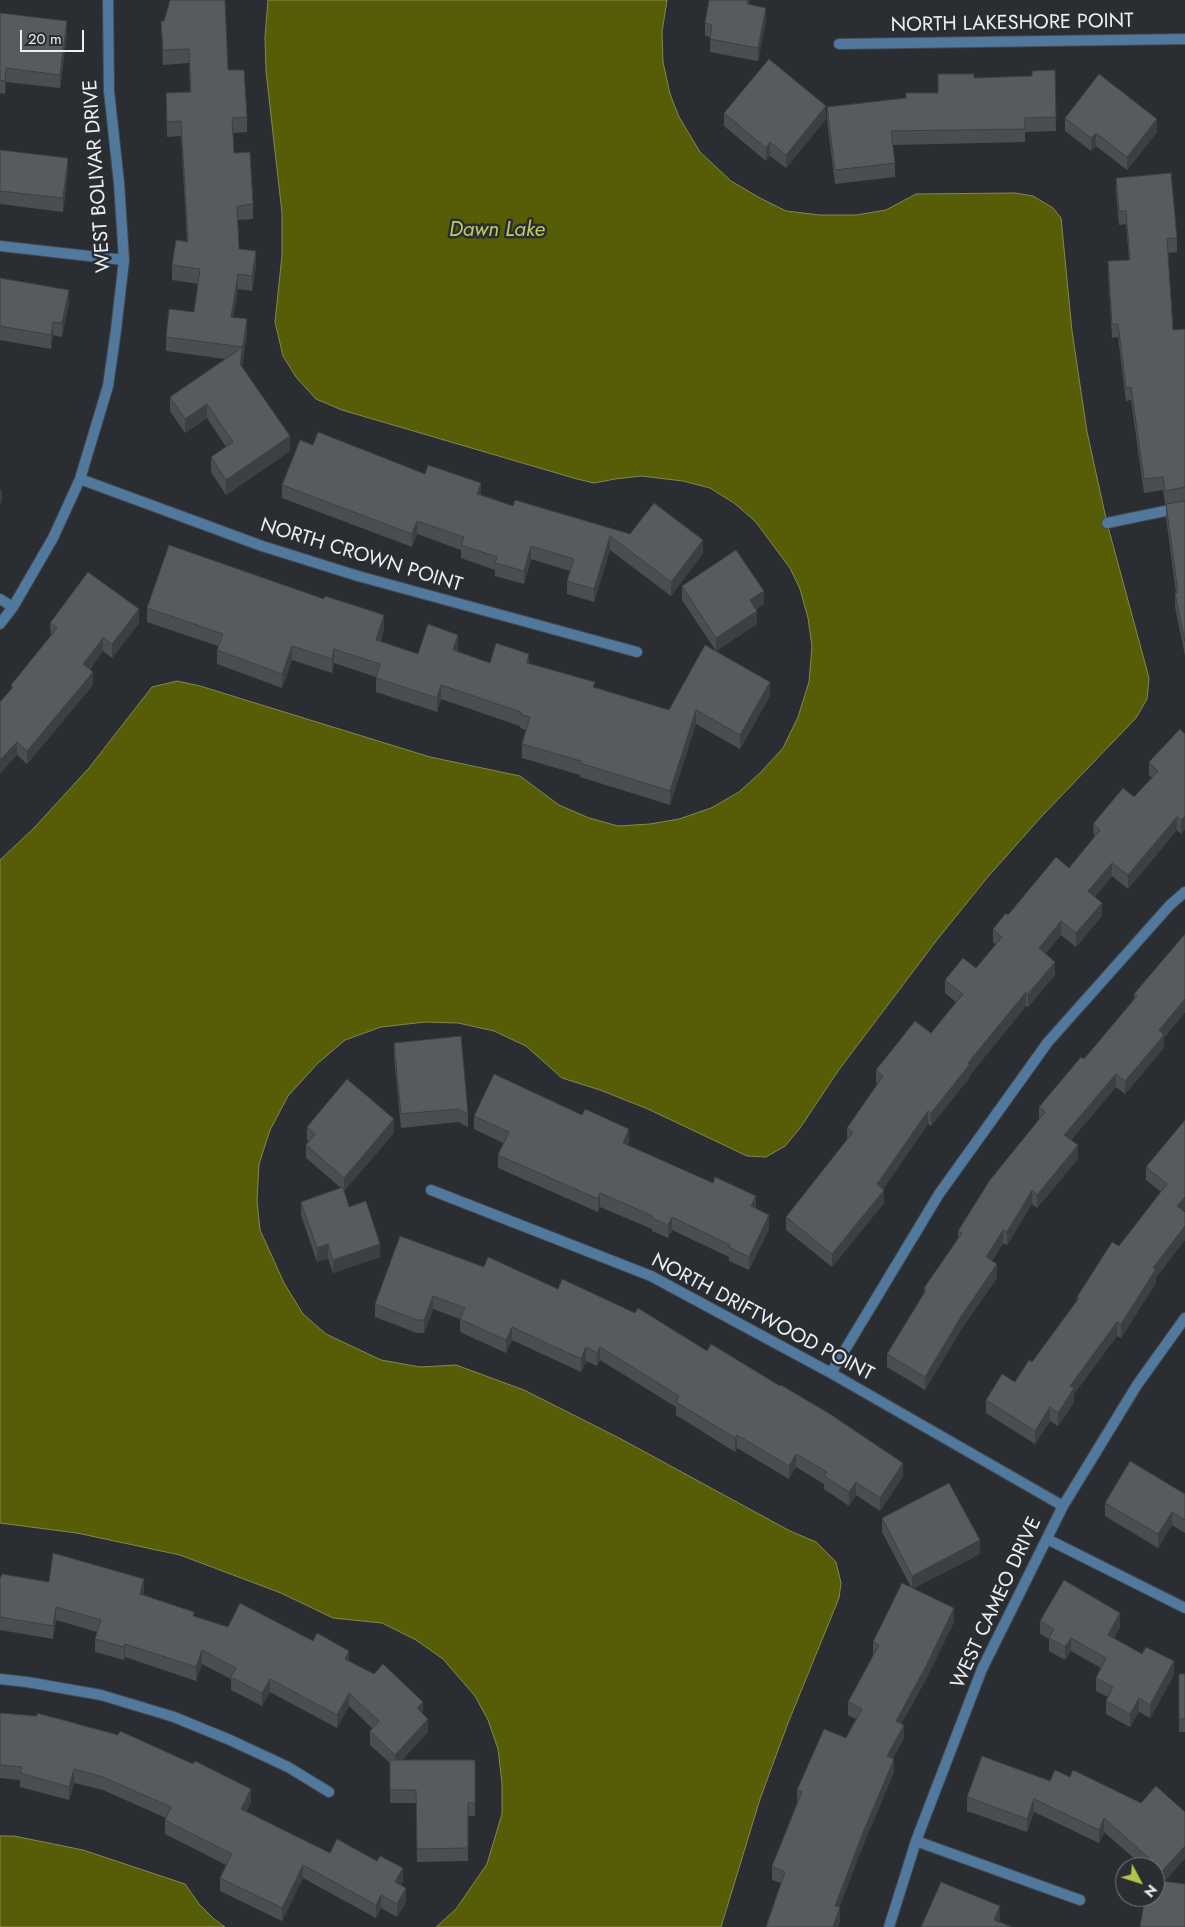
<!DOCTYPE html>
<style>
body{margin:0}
#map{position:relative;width:1185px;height:1927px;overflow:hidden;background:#2a2e33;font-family:Jost,sans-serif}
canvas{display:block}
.north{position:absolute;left:1115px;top:1857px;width:50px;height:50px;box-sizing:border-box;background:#2a2e33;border:1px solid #787b7f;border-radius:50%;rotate:130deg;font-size:14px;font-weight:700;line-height:20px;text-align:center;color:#eceff2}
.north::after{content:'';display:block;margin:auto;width:18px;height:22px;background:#b5c24a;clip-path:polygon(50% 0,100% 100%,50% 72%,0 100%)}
.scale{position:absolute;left:20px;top:30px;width:64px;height:22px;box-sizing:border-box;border:2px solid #eceff2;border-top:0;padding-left:6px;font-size:15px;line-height:18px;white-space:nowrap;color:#eceff2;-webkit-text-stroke:4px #2a2e33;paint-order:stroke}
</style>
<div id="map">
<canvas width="1185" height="1927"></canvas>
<div class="north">N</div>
<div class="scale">20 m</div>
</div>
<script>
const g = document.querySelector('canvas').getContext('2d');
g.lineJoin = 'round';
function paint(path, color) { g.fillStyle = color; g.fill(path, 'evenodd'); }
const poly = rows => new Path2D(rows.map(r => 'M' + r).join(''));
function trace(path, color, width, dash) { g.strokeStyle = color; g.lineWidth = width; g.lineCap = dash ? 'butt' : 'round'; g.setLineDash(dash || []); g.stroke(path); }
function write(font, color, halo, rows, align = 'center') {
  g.font = font + ' Jost,sans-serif'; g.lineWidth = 5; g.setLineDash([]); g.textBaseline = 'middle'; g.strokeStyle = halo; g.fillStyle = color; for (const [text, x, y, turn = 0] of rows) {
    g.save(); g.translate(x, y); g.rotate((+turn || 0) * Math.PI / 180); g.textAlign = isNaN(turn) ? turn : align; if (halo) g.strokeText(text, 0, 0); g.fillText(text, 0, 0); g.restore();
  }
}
const water = poly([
 [268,0,667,0,662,32,663,62,670,94,679,117,700,152,731,181,760,198,786,211,820,215,856,215,886,210,916,194,1015,193,1033,196,1053,208,1061,218,1072,331,1087,432,1107,523,1149,678,1147,699,1136,718,1040,818,986,879,936,941,838,1071,800,1128,785,1146,766,1157,747,1156,648,1109,600,1090,562,1078,526,1046,494,1031,458,1023,425,1022,381,1027,345,1040,317,1064,288,1096,270,1130,259,1164,257,1201,260,1230,284,1283,303,1314,326,1334,381,1360,420,1367,456,1365,524,1390,621,1439,790,1531,816,1542,836,1562,841,1583,839,1598,788,1723,760,1799,721,1927,436,1927,456,1909,487,1864,502,1814,502,1783,498,1749,488,1720,475,1696,443,1659,416,1640,382,1623,333,1618,281,1593,180,1555,77,1533,0,1523,0,860,34,828,89,768,152,687,177,681,200,686,430,757,520,776,559,805,589,818,618,826,650,824,679,819,711,808,739,792,761,772,783,748,798,717,809,682,812,646,808,618,800,589,790,568,755,521,734,503,710,488,683,481,641,476,615,479,594,483,577,479,342,410,316,399,296,377,283,356,275,322,282,255,282,213,266,71,265,37,268,0],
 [0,1836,14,1836,83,1850,185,1884,199,1904,214,1919,225,1927,0,1927,0,1836]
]);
const service = poly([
 [1107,523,1185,507]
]);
const minor = poly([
 [839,44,1185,39],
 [0,246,124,260],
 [80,479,262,546,358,576,637,652],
 [0,599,13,607],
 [0,624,13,607,53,538,80,479,108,386,116,330,124,260,119,183,109,91,108,0],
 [431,1190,651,1276,831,1373,1063,1506],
 [831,1373,939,1194,1048,1042,1170,905,1185,892],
 [1047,1539,1185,1608],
 [0,1679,27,1682,101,1695,174,1717,230,1740,288,1767,329,1792],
 [916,1841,1080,1900],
 [889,1927,916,1841,982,1669,1063,1506,1137,1385,1185,1318]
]);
const wall = poly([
 [749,5,766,21,758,61,710,52,710,37,705,36,705,23],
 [0,13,67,34,60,88,6,82,5,94,0,93],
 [161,21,164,21,228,70,247,117,247,132,233,133,234,153,253,204,253,219,237,220,239,249,256,266,252,291,238,289,233,317,247,333,242,367,290,451,226,495,211,472,211,457,226,447,207,418,185,433,170,411,170,397,225,359,166,351,166,337,194,312,198,284,172,280,172,265,187,242,181,136,167,137,166,93,190,92,189,63,163,65],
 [1055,70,1056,131,1025,132,1025,142,893,145,895,163,895,177,835,184,827,120,827,107,906,98,938,93,974,78,1032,76],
 [724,113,826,119,786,168,770,156,766,161,724,126],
 [1065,118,1157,132,1127,170,1096,146,1091,151,1065,131],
 [0,150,68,171,63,212,0,204],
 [1116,178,1177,238,1177,252,1168,253,1173,330,1185,329,1185,656,1175,607,1175,593,1176,593,1166,518,1166,504,1184,501,1165,504,1163,490,1144,493,1131,400,1126,401,1118,337,1112,338,1108,274,1108,261,1129,260,1126,224,1119,225,1116,192],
 [0,278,69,303,62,337,53,335,51,349,0,340],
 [313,445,425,474,513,506,630,534,703,553,671,596,610,550,594,602,567,594,567,581,570,571,531,559,524,584,495,576,495,570,461,558,461,550,417,534,412,547,282,498,282,485],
 [682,586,764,604,756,609,757,624,716,651,682,600],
 [147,608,384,629,381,641,418,654,458,649,457,652,490,663,529,663,595,688,669,710,770,696,740,749,696,724,670,805,580,777,580,775,522,758,522,744,526,730,520,728,520,726,441,699,437,712,376,692,376,677,334,663,332,673,292,660,282,688,217,664,217,650,218,646,147,622],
 [50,623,139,623,112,658,103,651,90,669,93,685,27,764,17,755,11,685,51,637],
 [1185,734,1185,829,1181,834,1177,830,1128,889,1112,876,1095,897,1102,916,1076,947,1061,935,1045,954,1055,975,1028,1007,1026,1006,970,1075,970,1077,931,1126,928,1124,883,1189,884,1203,832,1267,786,1230,786,1217,847,1140,847,1128,878,1084,876,1083,876,1070,931,1033,956,1002,945,993,945,980,976,968,996,945,993,942,993,929,1008,915,1069,868,1094,838,1093,824,1134,797,1152,778,1149,775,1149,762],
 [1185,934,1185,1012,1164,1038,1164,1048,1125,1094,1116,1087,1071,1140,1078,1159,1037,1208,1032,1204,1007,1245,1003,1243,992,1261,997,1278,962,1328,925,1390,887,1367,887,1354,924,1293,924,1288,958,1239,958,1231,1039,1120,1039,1107,1084,1059,1134,999,1134,994],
 [394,1043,468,1114,468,1127,458,1122,401,1128,394,1057],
 [474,1116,629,1142,628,1145,756,1209,769,1229,749,1270,729,1261,729,1257,672,1230,668,1238,652,1231,652,1229,600,1207,598,1212,498,1168,498,1155,503,1143,474,1129],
 [1185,1120,1184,1211,1156,1278,1156,1283,1121,1338,1117,1336,1074,1394,1074,1402,1058,1426,1050,1421,1035,1444,986,1413,986,1400,1015,1382,1032,1362,1077,1301,1077,1297,1119,1246,1161,1192,1146,1180,1146,1167],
 [307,1127,394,1133,344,1191,349,1207,380,1257,333,1273,328,1258,317,1262,301,1215,301,1202,341,1188,306,1158,306,1145,309,1142,307,1140],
 [400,1236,903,1476,880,1511,856,1495,849,1506,824,1489,824,1484,796,1467,789,1479,737,1448,735,1452,676,1415,676,1407,600,1360,597,1366,586,1361,581,1372,512,1340,506,1353,460,1332,460,1319,433,1309,424,1333,417,1333,375,1317,375,1304],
 [1185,1494,1185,1533,1172,1525,1158,1548,1105,1516,1105,1503],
 [882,1518,980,1554,914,1588,954,1622,925,1681,901,1724,904,1738,893,1758,894,1772,864,1843,839,1907,840,1921,838,1927,766,1927,781,1883,772,1880,772,1866,797,1803,797,1790,846,1738,856,1719,848,1715,848,1702,873,1655,873,1642,911,1587,882,1532],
 [0,1577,144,1593,143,1595,194,1616,228,1627,349,1661,423,1714,428,1732,402,1760,475,1803,475,1816,468,1816,468,1861,417,1862,416,1803,390,1803,390,1763,370,1745,370,1731,372,1728,349,1706,337,1728,270,1692,262,1706,231,1690,231,1679,202,1664,196,1681,125,1657,124,1660,95,1652,95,1639,97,1632,56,1620,53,1639,0,1630],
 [1040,1621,1120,1627,1114,1638,1174,1675,1150,1718,1139,1712,1130,1727,1106,1714,1106,1701,1108,1697,1096,1691,1096,1678,1101,1668,1071,1651,1065,1660,1049,1651,1049,1639,1040,1634],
 [1179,1674,1185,1674,1185,1732,1179,1732],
 [0,1713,251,1802,246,1812,330,1853,403,1881,401,1885,406,1902,397,1917,381,1908,376,1918,303,1878,282,1921,220,1891,220,1878,226,1865,165,1834,165,1820,166,1818,103,1790,74,1783,69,1800,20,1787,20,1780,0,1778],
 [1070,1777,1141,1803,1165,1881,1185,1927,1155,1867,1144,1867,1104,1832,1099,1843,1034,1812,1027,1832,967,1811,967,1797]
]);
const shadedWall = poly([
 [748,0,750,0,747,18,747,4],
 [766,8,766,21,758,61,758,48],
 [67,21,67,34,60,88,60,75],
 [6,68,6,82,5,94,5,81],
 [826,106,826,119,786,168,786,155],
 [1157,119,1157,132,1127,170,1127,157],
 [1096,133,1096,146,1091,151,1091,138],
 [770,142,770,156,766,161,766,148],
 [68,158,68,171,63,212,63,198],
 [256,251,256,266,252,291,252,276],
 [238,274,238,289,231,331,231,317],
 [69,290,69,303,62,337,62,323],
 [247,319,247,333,240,379,240,364],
 [53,322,53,335,51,349,51,335],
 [207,404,207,418,185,433,185,419],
 [290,436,290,451,226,495,226,480],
 [481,483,481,497,477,494],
 [2,488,2,502,0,504,0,491],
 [417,521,417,534,412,547,412,534],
 [610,536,610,550,594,602,594,589],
 [703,540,703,553,671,596,671,582],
 [531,546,531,559,524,584,524,571],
 [764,591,764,604,750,614,750,600],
 [139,609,139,623,112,658,112,644],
 [757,611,757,624,716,651,716,638],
 [384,615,384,629,376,654,376,640],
 [458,635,458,649,453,664,453,650],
 [103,638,103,651,83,677,83,664],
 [292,646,292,660,282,688,282,674],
 [334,649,334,663,332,673,332,659],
 [529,654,529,669,527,663],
 [93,672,93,685,27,764,27,751],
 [770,682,770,696,740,749,740,735],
 [441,685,441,699,437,712,437,698],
 [696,710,696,724,670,805,670,791],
 [17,742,17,755,0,774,0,760],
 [1185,816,1185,829,1181,834,1181,820],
 [1177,817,1177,830,1128,889,1128,875],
 [1112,863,1112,876,1088,905,1088,891],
 [1102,903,1102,916,1076,947,1076,933],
 [1061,921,1061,935,1039,962,1039,948],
 [1055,962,1055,975,1028,1007,1028,994],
 [1026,992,1026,1006,970,1075,970,1077,931,1126,931,1113,968,1063],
 [1185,999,1185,1012,1164,1038,1164,1048,1125,1094,1125,1081,1159,1030],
 [1116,1074,1116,1087,1064,1148,1064,1135],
 [928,1111,928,1124,877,1198,877,1184],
 [394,1119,394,1133,344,1191,344,1178],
 [629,1129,629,1142,623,1156,623,1143],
 [1078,1145,1078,1159,1037,1208,1037,1195],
 [884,1190,884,1203,832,1267,832,1254],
 [1032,1190,1032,1204,1007,1245,1007,1232],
 [600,1193,600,1207,598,1212,598,1199],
 [756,1196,756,1210,751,1206],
 [1185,1197,1185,1210,1177,1219,1177,1206],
 [769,1215,769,1229,749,1270,749,1257],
 [672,1217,672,1230,668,1238,668,1225],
 [1185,1226,1185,1240,1156,1278,1156,1283,1121,1338,1121,1324,1153,1268],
 [1003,1230,1003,1243,986,1270,986,1257],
 [328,1244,328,1258,317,1262,317,1248],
 [380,1244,380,1257,333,1273,333,1260],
 [997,1264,997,1278,962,1328,925,1390,925,1377,962,1315],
 [433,1296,433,1309,424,1333,424,1320],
 [1117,1322,1117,1336,1074,1394,1074,1402,1058,1426,1058,1413,1070,1386],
 [512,1327,512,1340,506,1353,506,1340],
 [586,1347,586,1361,581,1372,581,1359],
 [600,1347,600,1360,597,1366,597,1353],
 [1050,1407,1050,1421,1035,1444,1035,1431],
 [737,1435,737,1448,735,1452,735,1438],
 [796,1454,796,1467,789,1479,789,1466],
 [903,1463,903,1476,880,1511,880,1498],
 [856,1482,856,1495,849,1506,849,1492],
 [1172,1512,1172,1525,1158,1548,1158,1534],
 [980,1540,980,1554,912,1589,912,1576],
 [144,1579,144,1593,140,1607,140,1594],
 [56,1607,56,1620,53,1639,53,1626],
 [954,1608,954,1622,925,1681,896,1734,896,1721],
 [1120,1613,1120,1627,1108,1649,1108,1635],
 [1071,1638,1071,1651,1065,1660,1065,1647],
 [125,1644,125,1657,124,1660,124,1647],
 [202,1650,202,1664,196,1681,196,1667],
 [349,1651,349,1664,345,1659],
 [1174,1661,1174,1675,1150,1718,1150,1705],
 [270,1679,270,1692,262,1706,262,1693],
 [349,1693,349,1706,337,1728,337,1715],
 [1139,1698,1139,1712,1130,1727,1130,1714],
 [423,1702,423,1715,417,1708],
 [428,1719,428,1732,395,1768,395,1755],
 [904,1725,904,1738,887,1769,887,1756],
 [894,1759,894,1772,864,1843,835,1919,835,1906,864,1830],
 [74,1769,74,1783,69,1800,69,1787],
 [251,1789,251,1802,241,1822,241,1809],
 [1034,1799,1034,1812,1027,1832,1027,1819],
 [1104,1818,1104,1832,1099,1843,1099,1830],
 [1185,1846,1185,1859,1155,1892,1155,1879],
 [303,1865,303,1878,282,1921,282,1908],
 [403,1868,403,1881,395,1896,395,1882],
 [406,1888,406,1902,397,1917,397,1904],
 [381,1895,381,1908,376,1918,376,1905],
 [1000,1906,1000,1919,997,1927,994,1920],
 [840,1907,840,1921,838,1927,833,1927]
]);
const building = poly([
 [170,0,225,0,228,70,244,70,247,117,232,118,234,153,250,152,253,204,237,206,239,249,256,251,252,276,238,274,231,317,247,319,240,364,290,436,226,480,211,457,233,442,207,404,185,419,170,397,243,347,166,337,169,309,194,312,200,269,172,265,176,240,188,242,181,121,167,122,166,93,191,92,189,49,163,50,161,21,164,21,170,0],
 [709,0,748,0,747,4,766,8,758,48,710,39,712,25,705,23,709,0],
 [0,13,67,21,60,75,6,68,5,81,0,80,0,13],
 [769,59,826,106,786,155,770,142,766,148,724,113,769,59],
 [1055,70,1056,117,1025,118,1025,129,891,131,895,163,835,170,827,107,906,98,906,93,938,93,938,74,974,74,974,78,1032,76,1032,71,1055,70],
 [1099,74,1157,119,1127,157,1096,133,1091,138,1065,118,1099,74],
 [0,150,68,158,63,198,0,191,0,150],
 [1171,173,1177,238,1167,239,1173,330,1185,329,1185,487,1165,491,1163,477,1144,479,1131,387,1126,388,1118,324,1112,324,1108,261,1130,260,1126,211,1119,211,1116,178,1171,173],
 [0,278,69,290,62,323,53,322,51,335,0,326,0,278],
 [318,432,425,474,428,465,481,483,477,494,513,506,515,500,630,534,654,503,703,540,671,582,610,536,594,589,567,581,574,559,531,546,524,571,495,563,497,557,461,545,464,537,417,521,412,534,282,485,300,440,313,445,318,432],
 [1185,501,1185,642,1175,593,1178,593,1166,504,1185,501],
 [169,545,324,599,325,596,384,615,376,640,418,654,428,624,458,635,453,650,490,663,496,643,529,654,527,663,595,682,593,687,669,710,705,645,770,682,740,735,696,710,670,791,580,763,581,761,522,744,530,717,520,714,521,712,441,685,437,698,376,678,380,664,334,649,332,659,292,646,282,674,217,650,223,634,147,608,169,545],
 [736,550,764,591,750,600,757,611,716,638,682,586,736,550],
 [88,572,139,609,112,644,103,638,83,664,93,672,27,751,17,742,0,760,0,702,13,687,11,685,57,628,50,623,88,572],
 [1180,729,1185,734,1185,816,1181,820,1177,817,1128,875,1112,863,1088,891,1102,903,1076,933,1061,921,1039,948,1055,962,1028,994,1026,992,968,1063,970,1064,931,1113,928,1111,877,1184,884,1190,832,1254,786,1217,853,1132,847,1128,883,1076,876,1070,915,1021,931,1033,963,994,945,980,963,958,976,968,1002,937,993,929,1006,913,1008,915,1056,857,1069,868,1100,830,1093,824,1123,788,1134,797,1158,771,1149,762,1180,729],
 [1185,934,1185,999,1159,1030,1164,1035,1125,1081,1116,1074,1064,1135,1078,1145,1037,1195,1032,1190,1007,1232,1003,1230,986,1257,997,1264,962,1315,925,1377,887,1354,926,1290,924,1288,962,1233,958,1231,990,1180,1045,1112,1039,1107,1081,1057,1084,1059,1137,996,1134,994,1185,934],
 [461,1036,468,1114,458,1109,401,1114,394,1043,461,1036],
 [494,1074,582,1115,585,1109,629,1129,623,1143,713,1183,715,1177,756,1196,751,1206,769,1215,749,1257,729,1247,730,1245,672,1217,668,1225,652,1218,653,1216,600,1193,598,1199,498,1155,509,1132,474,1116,494,1074],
 [347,1079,394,1119,344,1178,306,1145,315,1134,307,1127,347,1079],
 [1185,1120,1185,1197,1177,1206,1185,1212,1185,1226,1153,1268,1156,1269,1121,1324,1117,1322,1070,1386,1074,1388,1058,1413,1050,1407,1035,1431,986,1400,1002,1374,1015,1382,1029,1360,1032,1362,1079,1298,1077,1297,1112,1242,1119,1246,1167,1184,1146,1167,1185,1120],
 [343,1187,349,1207,366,1201,380,1244,333,1260,328,1244,317,1248,301,1202,343,1187],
 [400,1236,484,1267,488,1257,558,1289,562,1279,635,1313,638,1308,707,1351,711,1344,780,1386,781,1385,830,1414,903,1463,880,1498,856,1482,849,1492,824,1476,827,1472,796,1454,789,1466,737,1435,735,1438,676,1402,679,1396,600,1347,597,1353,586,1347,581,1359,512,1327,506,1340,460,1319,465,1308,433,1296,424,1320,417,1320,375,1304,400,1236],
 [1130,1461,1185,1494,1185,1520,1172,1512,1158,1534,1105,1503,1130,1461],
 [949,1483,980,1540,912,1576,882,1518,949,1483],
 [53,1553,144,1579,140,1594,194,1612,193,1616,228,1627,240,1603,313,1641,317,1633,349,1651,345,1659,374,1674,383,1664,423,1702,417,1708,428,1719,395,1755,370,1731,379,1721,349,1693,337,1715,270,1679,262,1693,231,1677,236,1668,202,1650,196,1667,125,1644,124,1647,95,1639,101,1620,56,1607,53,1626,0,1617,0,1577,1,1577,2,1574,49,1582,53,1553],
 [1064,1580,1120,1613,1108,1635,1142,1654,1146,1647,1174,1661,1150,1705,1139,1698,1130,1714,1106,1701,1113,1687,1096,1678,1106,1658,1071,1638,1065,1647,1049,1638,1054,1629,1040,1621,1064,1580],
 [902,1583,954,1608,925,1668,896,1721,904,1725,887,1756,894,1759,864,1830,835,1906,840,1907,833,1927,766,1927,785,1872,772,1866,802,1792,797,1790,824,1729,846,1738,862,1709,848,1702,879,1645,873,1642,902,1583],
 [1179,1674,1185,1674,1185,1719,1179,1719,1179,1674],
 [0,1713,37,1716,37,1713,118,1735,120,1731,193,1764,195,1761,251,1789,241,1809,330,1853,337,1839,377,1861,380,1856,403,1868,395,1882,406,1888,397,1904,381,1895,376,1905,303,1865,282,1908,220,1878,232,1854,165,1820,171,1807,103,1777,74,1769,69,1787,20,1773,22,1767,0,1765,0,1713],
 [982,1756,1050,1781,1055,1770,1070,1777,1073,1770,1141,1803,1156,1786,1185,1812,1185,1846,1155,1879,1155,1867,1149,1867,1151,1860,1104,1818,1099,1830,1034,1799,1027,1819,967,1797,982,1756],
 [390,1760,475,1760,475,1803,468,1803,468,1848,417,1849,416,1790,390,1790,390,1760],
 [1155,1880,1185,1884,1185,1927,1140,1927,1145,1897,1155,1897,1155,1880],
 [941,1882,1000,1906,994,1920,1012,1927,921,1927,941,1882]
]);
const streetNames = [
 ["NORTH LAKESHORE POINT",1012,24,-1],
 ["WEST BOLIVAR DRIVE",98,176,-94],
 ["NORTH CROWN POINT",361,556,17],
 ["NORTH DRIFTWOOD POINT",762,1318,28],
 ["WEST CAMEO DRIVE",997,1603,-65]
];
const waterNames = [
 ["Dawn Lake",497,231]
];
paint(water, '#565d06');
trace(water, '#83894d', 1);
trace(service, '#45494e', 12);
trace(minor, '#45494e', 12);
trace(service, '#50799d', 10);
trace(minor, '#50799d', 10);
paint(wall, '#4a4e53');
paint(shadedWall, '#3c4043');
paint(building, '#565b60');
trace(building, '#3c4043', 1);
write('20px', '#eceff2', '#2a2e33', streetNames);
write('italic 21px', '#becb62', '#2a2e33', waterNames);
</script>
